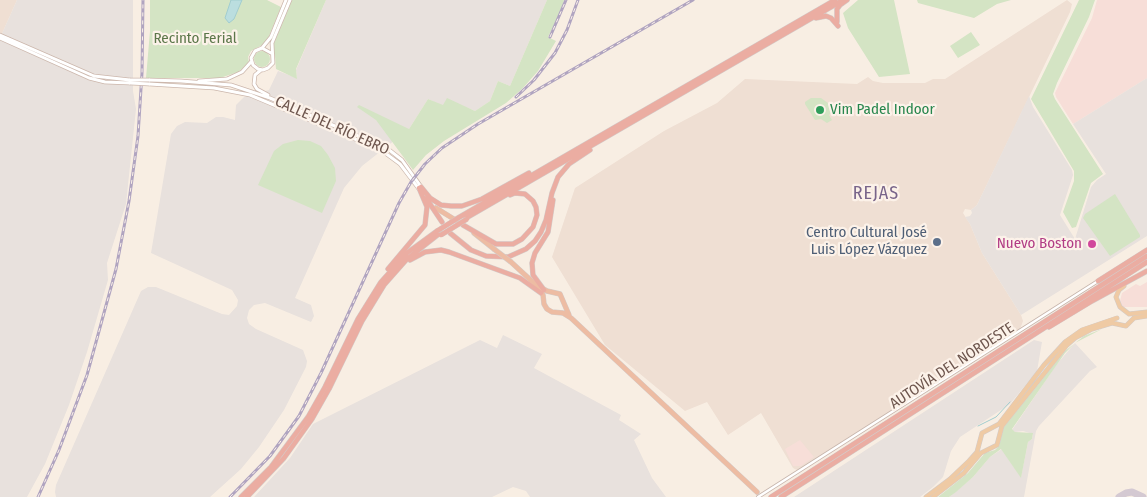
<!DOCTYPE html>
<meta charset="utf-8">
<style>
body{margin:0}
canvas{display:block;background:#f8eee3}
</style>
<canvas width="1147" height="497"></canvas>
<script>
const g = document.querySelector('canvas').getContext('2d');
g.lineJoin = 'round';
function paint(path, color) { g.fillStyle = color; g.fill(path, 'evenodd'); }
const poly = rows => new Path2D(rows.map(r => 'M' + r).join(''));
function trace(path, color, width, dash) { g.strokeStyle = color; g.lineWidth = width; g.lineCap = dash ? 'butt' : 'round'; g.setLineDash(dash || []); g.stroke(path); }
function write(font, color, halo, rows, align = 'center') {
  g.font = font + ' "Fira Sans Condensed",sans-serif'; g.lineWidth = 4.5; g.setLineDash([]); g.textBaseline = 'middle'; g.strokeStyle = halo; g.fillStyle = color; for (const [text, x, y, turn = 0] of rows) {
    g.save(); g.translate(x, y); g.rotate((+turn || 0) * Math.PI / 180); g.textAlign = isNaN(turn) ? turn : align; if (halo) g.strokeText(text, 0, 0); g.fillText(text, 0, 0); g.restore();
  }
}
const residential = poly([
 [0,0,17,0,0,38],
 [1067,0,1072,4,1070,12,977,205,971,210,965,209,963,213,970,224,982,253,1021,315,1023,321,1019,332,799,471,793,468,761,413,728,435,707,402,685,411,605,345,552,257,575,188,664,131,717,103,745,79,857,84,868,77,873,81,883,83,925,83,933,79,945,79]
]);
const commercial = poly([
 [1097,0,1147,0,1147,78,1073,124,1056,97,1055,93,1092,18],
 [1147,282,1147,307,1122,307,1120,301,1122,293,1136,284,1140,286],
 [800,440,814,457,801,466,793,466,785,449]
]);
const industrial = poly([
 [17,0,133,0,133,91,136,109,126,204,107,263,108,280,87,352,69,405,45,464,27,497,0,497,0,38],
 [326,0,547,0,510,86,498,81,490,101,475,111,447,99,443,106,428,99,409,129,362,166,344,188,295,298,311,305,314,316,311,322,265,303,254,305,249,310,247,318,249,324,256,329,303,350,307,361,306,367,284,410,259,447,241,469,210,497,56,497,55,492,56,485,141,291,148,287,156,287,222,314,229,315,237,306,238,300,232,290,151,253,171,134,177,126,185,122,207,123,216,117,223,117,235,120,236,105,244,97,269,90,278,71,297,78,296,70],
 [1147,78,1147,236,1021,315,982,253,970,224,965,217,970,216,972,213,971,210,977,205,1029,96,1033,107,1072,170,1073,175,1060,215,1075,239,1091,187,1097,180,1106,174,1073,124],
 [503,335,542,354,534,368,621,415,619,420,641,434,634,440,652,478,666,497,530,497,526,491,513,487,492,497,254,497,290,458,313,424,480,340,497,348],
 [1034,340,1042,342,1037,371,1010,404,960,437,951,451,943,477,933,487,920,497,794,497],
 [1075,343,1097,367,1090,371,1039,426,1036,431,1024,497,949,497,973,477,990,457,1002,449,1021,477,1028,442,1032,439,1033,434,1023,431,1015,432,1012,430,1057,364]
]);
const green = poly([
 [150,0,267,0,281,7,267,41,264,44,251,51,248,57,249,63,238,72,220,78,146,78,150,31],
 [292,0,326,0,296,69,297,79,276,69,275,56,273,52,274,43],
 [547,0,564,0,562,9,548,37,556,41,538,71,522,89,506,103,444,141,426,155,413,170,376,120,357,107,359,105,409,129,428,99,443,105,447,98,475,111,490,101,498,81,510,86],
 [858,0,894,0,910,74,879,77,848,28,843,13],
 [917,0,1011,0,997,4,974,18,918,3],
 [1079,0,1095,0,1089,17,1057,83,1053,94,1055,99,1103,174,1091,183,1076,227,1072,228,1063,212,1074,181,1074,171,1031,99],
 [971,32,980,45,958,58,950,46],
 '254 59a8 8 0 1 1 16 0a8 8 0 1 1-16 0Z',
 [811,98,821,98,832,106,834,109,830,111,831,113,829,115,832,120,827,123,821,119,815,120,805,104,805,102],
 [298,140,310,141,321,146,328,155,335,168,336,181,322,213,258,185,274,151,283,144],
 [1115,194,1140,235,1140,237,1110,256,1083,218,1085,214],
 [1102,329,1075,343,1065,353,1012,429,1015,432,1033,433,1032,439,1028,442,1021,478,1001,449,990,457,973,477,956,492,949,497,938,497,968,473,985,453,995,450,999,446,1004,427,1065,351,1084,336]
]);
const water = poly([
 [231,0,242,0,234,19,229,23,225,18,231,0]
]);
const stream = poly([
 [978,426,996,417,1010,402]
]);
const taxiway = poly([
 [1119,497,1126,493,1132,492,1143,497]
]);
const tertiary = poly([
 [758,497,1098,281]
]);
const secondary = poly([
 [0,35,94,76,130,80],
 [0,38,89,78,105,82,130,83],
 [262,48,271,37,286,0],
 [271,53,262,48,255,51,251,58,253,65,258,69,263,70,268,68,273,63,272,43,290,0],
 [261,70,255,75,254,84,257,89,268,95],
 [149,80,181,81,231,85,270,98,388,149,402,160,422,188],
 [199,81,227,79,242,72,251,62],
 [149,84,214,88,250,95,381,150,400,164,419,189]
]);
const primary = poly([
 [1124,286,1119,290,1116,297,1120,307,1129,314,1147,312],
 [926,497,950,479,969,461,977,452,982,433,999,424,1044,365,1065,342,1082,330,1117,318],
 [933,497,964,473,981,453,997,445,1002,426,1067,345,1075,338,1092,329,1112,323,1126,326,1134,318,1147,316]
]);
const trunk = poly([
 [436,208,457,221],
 [474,233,494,249],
 [511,262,536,285,547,291,560,294,569,315],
 [536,285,543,295,544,304,547,309,552,312,563,313,571,318,757,492]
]);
const motorway = poly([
 [816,18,826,16,831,18,838,26],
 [837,22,837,9,840,5,847,0],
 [421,187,430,198,441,205,451,206,462,206,482,199,529,173],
 [426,198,442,222],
 [458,218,835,0],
 [466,218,843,0],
 [463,225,496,244,513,244,522,239,533,227,537,215,536,207,533,201,525,194,515,193,510,195],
 [450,233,471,250,486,256,508,257,526,249,535,241,541,232,546,220,552,193,558,177,569,164,590,150],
 [410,260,425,252,441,250,449,252,520,278,541,293],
 [388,269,425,225,427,207,419,188],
 [1098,281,1147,250],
 [544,290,533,275,532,263,535,253,548,232,553,200],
 [1049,327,1092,301,1147,271],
 [241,497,271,467,308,417,325,387,358,319,381,282,407,253,437,231],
 [247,497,284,458,312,419,329,389,362,321,384,285,407,259,440,233],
 [771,497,1147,256],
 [781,497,1147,262]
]);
const rail = poly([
 [550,37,566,0],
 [516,97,534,80,555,53,567,30,578,0],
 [38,497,59,450,87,375,116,269,129,201,138,136,142,73,143,0],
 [230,497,270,456,299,416,321,373,399,203,411,182,425,164,442,148,478,124,693,0]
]);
const secondaryBridge = poly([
 [130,80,149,80],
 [130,83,149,84]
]);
const trunkBridge = poly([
 [494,249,511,262]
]);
const motorwayBridge = poly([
 [437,231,458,218],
 [441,235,467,219]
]);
const markers = [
 [820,110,5,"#2e9e5b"],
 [937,242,5,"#5c6f8a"],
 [1092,244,5,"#d1479c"]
];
const parkNames = [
 ["Recinto Ferial",195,39]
];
const leisureNames = [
 ["Vim Padel Indoor",830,110]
];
const streetNames = [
 ["CALLE DEL RÍO EBRO",332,126,24],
 ["AUTOVÍA DEL NORDESTE",952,366,-33]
];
const serviceNames = [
 ["Centro Cultural José",927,233],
 ["Luis López Vázquez",927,250]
];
const hotelNames = [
 ["Nuevo Boston",1082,244]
];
const quarterNames = [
 ["REJAS",876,194]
];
paint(residential, '#efdfd3');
paint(commercial, '#f7ded8');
paint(industrial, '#e8e1dd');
paint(green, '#d4e4c4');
paint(water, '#bbdedf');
trace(water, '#a2cdcf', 1);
trace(stream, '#a2cdcf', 1);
trace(taxiway, '#d4c9d2', 7);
trace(tertiary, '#c7b5ac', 4);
trace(secondary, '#ccb7ac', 4.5);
trace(primary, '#d3ccca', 5);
trace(trunk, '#d3ccca', 5.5);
trace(motorway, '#d3ccca', 5.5);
trace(tertiary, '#fff', 2.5);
trace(secondary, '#fff', 3);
trace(primary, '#efcaa4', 4);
trace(trunk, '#edbca3', 4.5);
trace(motorway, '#ebada2', 4.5);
trace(rail, '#b0a4c0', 3);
trace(rail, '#fcf2e9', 1, [4]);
trace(secondaryBridge, '#ccb7ac', 4.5, []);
trace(trunkBridge, '#d3ccca', 5.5, []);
trace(motorwayBridge, '#d3ccca', 5.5, []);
trace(secondaryBridge, '#fff', 3);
trace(trunkBridge, '#edbca3', 4.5);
trace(motorwayBridge, '#ebada2', 4.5);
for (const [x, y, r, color] of markers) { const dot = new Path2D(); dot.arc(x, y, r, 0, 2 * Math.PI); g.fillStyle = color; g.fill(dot); trace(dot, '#fcf2e9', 2); }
write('15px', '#5c774a', '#fcf2e9', parkNames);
write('15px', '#27864d', '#fcf2e9', leisureNames, 'left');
write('15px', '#6d554d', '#fcf2e9', streetNames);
write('15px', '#4e5e75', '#fcf2e9', serviceNames, 'right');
write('15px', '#b23c85', '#fcf2e9', hotelNames, 'right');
g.letterSpacing = '1px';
write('18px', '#79658a', '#fcf2e9', quarterNames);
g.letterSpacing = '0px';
</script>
